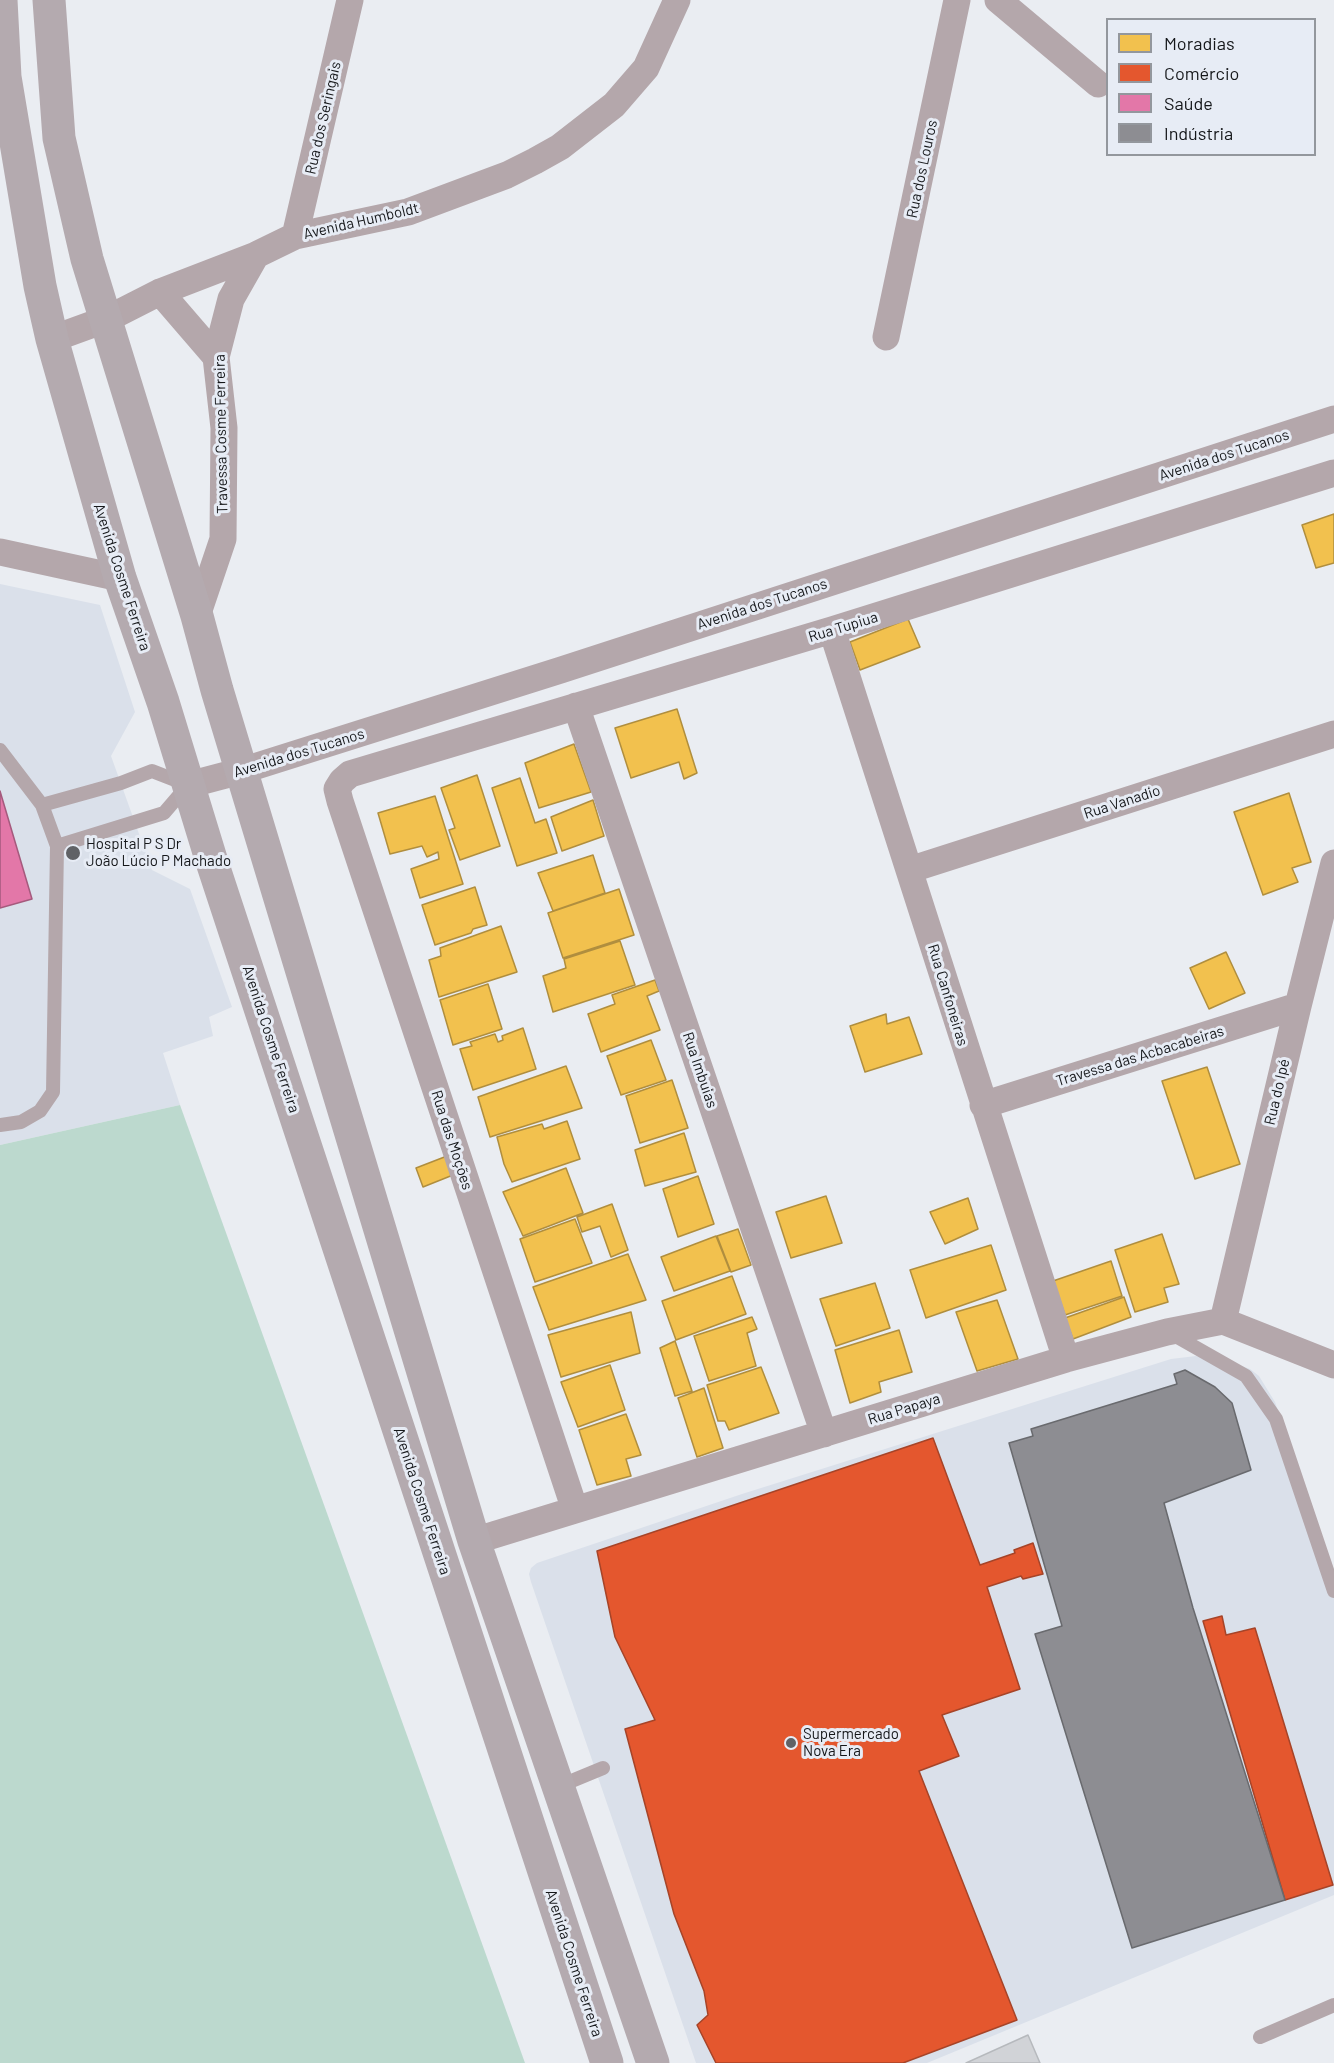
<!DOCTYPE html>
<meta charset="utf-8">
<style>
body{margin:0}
#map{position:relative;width:1334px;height:2063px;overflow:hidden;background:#eaedf2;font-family:Barlow,sans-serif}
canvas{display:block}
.legend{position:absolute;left:1106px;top:18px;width:210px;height:138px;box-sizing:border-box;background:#e7ecf5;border:2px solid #93979d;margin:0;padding:8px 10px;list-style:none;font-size:18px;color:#15171a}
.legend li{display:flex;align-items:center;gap:12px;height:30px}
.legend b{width:30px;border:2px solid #93979d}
</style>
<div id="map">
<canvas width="1334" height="2063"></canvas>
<ul class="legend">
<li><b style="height:16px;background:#f2c14e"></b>Moradias</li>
<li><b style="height:16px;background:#e4572e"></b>Comércio</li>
<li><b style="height:16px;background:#e377a8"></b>Saúde</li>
<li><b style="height:16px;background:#8d8d92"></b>Indústria</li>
</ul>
</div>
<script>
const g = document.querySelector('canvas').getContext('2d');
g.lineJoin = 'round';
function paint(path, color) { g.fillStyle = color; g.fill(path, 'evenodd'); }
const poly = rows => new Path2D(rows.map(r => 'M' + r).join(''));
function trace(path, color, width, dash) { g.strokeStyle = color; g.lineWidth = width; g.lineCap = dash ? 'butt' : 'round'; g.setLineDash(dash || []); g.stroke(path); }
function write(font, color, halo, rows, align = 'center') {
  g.font = font + ' Barlow,sans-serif'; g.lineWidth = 6; g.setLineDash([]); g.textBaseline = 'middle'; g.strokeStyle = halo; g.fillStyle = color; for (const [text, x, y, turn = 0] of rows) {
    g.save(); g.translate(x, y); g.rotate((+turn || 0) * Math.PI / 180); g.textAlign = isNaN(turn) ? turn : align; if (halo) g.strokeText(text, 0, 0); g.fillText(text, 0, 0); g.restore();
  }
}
const built = poly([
 [0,584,100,605,135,712,111,756,152,870,190,889,232,1007,209,1017,213,1036,163,1053,180,1105,0,1145],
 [1196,1356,1239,1365,1250,1369,1259,1376,1275,1402,1334,1571,1334,1895,927,2063,696,2063,531,1582,529,1574,531,1568,537,1563,742,1494,1171,1359]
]);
const green = poly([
 [180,1105,525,2063,0,2063,0,1145]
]);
const homes = poly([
 [1334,514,1334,563,1316,568,1302,525,1334,514],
 [908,619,920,647,860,670,850,642,908,619],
 [677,709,697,773,684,779,679,762,631,778,615,728,677,709],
 [574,744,591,792,539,808,525,763,574,744],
 [477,775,500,846,460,860,449,830,455,828,441,788,477,775],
 [520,778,535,823,546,819,557,853,517,866,492,788,520,778],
 [1289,793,1311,862,1292,868,1298,882,1263,895,1234,812,1289,793],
 [435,796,463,884,420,898,411,869,439,859,438,852,427,857,422,846,390,854,378,813,435,796],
 [593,800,604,836,562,851,551,817,593,800],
 [593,855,605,893,553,911,538,873,593,855],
 [475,887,487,925,473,929,471,933,435,945,422,905,475,887],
 [619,889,634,935,563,958,548,913,619,889],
 [501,926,517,972,439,997,429,960,441,956,440,948,501,926],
 [620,941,635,985,553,1012,543,976,566,968,564,959,620,941],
 [1226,952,1245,993,1209,1009,1190,968,1226,952],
 [655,980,659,991,647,996,660,1030,601,1052,588,1014,615,1004,612,995,655,980],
 [488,984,502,1029,453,1045,440,1000,488,984],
 [886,1014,887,1024,909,1017,922,1054,865,1072,850,1026,886,1014],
 [523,1028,536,1069,473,1090,460,1049,472,1046,470,1042,495,1034,498,1042,503,1040,502,1036,523,1028],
 [651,1040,666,1080,621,1095,607,1056,651,1040],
 [566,1066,582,1108,490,1137,478,1097,566,1066],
 [1207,1067,1240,1164,1195,1179,1162,1081,1207,1067],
 [672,1080,688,1128,640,1143,626,1096,672,1080],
 [567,1121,580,1159,512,1182,504,1164,497,1137,542,1124,544,1129,567,1121],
 [684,1133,696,1172,645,1186,635,1150,684,1133],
 [447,1156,453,1175,423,1187,416,1168,447,1156],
 [566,1168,583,1213,523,1236,503,1192,566,1168],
 [698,1176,714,1224,678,1237,663,1189,698,1176],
 [826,1196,842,1243,791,1258,776,1212,826,1196],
 [968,1198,978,1229,945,1244,930,1212,968,1198],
 [612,1204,628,1250,611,1257,600,1226,582,1232,577,1217,612,1204],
 [575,1219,592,1263,535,1282,520,1239,575,1219],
 [738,1229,751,1265,731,1272,717,1236,738,1229],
 [1162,1234,1179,1284,1164,1288,1168,1302,1135,1312,1115,1250,1162,1234],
 [716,1236,730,1271,674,1291,661,1257,716,1236],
 [991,1245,1006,1290,926,1318,910,1270,991,1245],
 [628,1254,646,1300,549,1330,533,1287,628,1254],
 [1111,1261,1122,1296,1065,1315,1053,1281,1111,1261],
 [732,1276,746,1314,676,1340,662,1301,732,1276],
 [875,1283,890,1328,836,1346,820,1299,875,1283],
 [1124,1297,1131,1317,1073,1339,1065,1318,1124,1297],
 [997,1300,1018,1359,977,1371,956,1312,997,1300],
 [631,1312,640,1353,561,1377,548,1335,631,1312],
 [752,1317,757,1329,747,1333,756,1366,709,1381,694,1336,752,1317],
 [899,1330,912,1372,879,1382,881,1392,850,1403,835,1350,899,1330],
 [675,1341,692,1391,675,1396,660,1348,675,1341],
 [610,1365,625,1410,578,1427,561,1382,610,1365],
 [761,1367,779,1413,729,1430,725,1421,718,1421,707,1385,761,1367],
 [704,1388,723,1448,697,1457,678,1398,704,1388],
 [626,1414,641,1455,626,1459,631,1476,597,1485,579,1430,626,1414]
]);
const shops = poly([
 [933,1438,980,1565,1015,1553,1014,1550,1033,1543,1043,1574,1023,1579,1021,1576,987,1587,1020,1689,942,1715,959,1756,919,1771,1017,2020,903,2063,716,2063,697,2025,708,2015,704,1991,674,1914,625,1729,655,1720,615,1637,597,1551,933,1438],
 [1222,1616,1226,1635,1255,1628,1333,1885,1285,1900,1203,1621,1222,1616]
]);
const health = poly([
 [0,791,32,899,0,908,0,791]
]);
const industry = poly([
 [1185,1370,1215,1387,1232,1403,1251,1470,1164,1503,1193,1608,1285,1900,1132,1948,1035,1634,1062,1626,1009,1443,1033,1436,1031,1429,1177,1384,1174,1374,1185,1370]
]);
const building = poly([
 [1028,2035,1040,2063,966,2063,1028,2035]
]);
const lane = poly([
 [0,750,42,805,57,846,53,1092,40,1111,21,1122,0,1125],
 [42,805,121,783,152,771,188,785,164,813,57,846],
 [1172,1334,1246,1376,1276,1419,1334,1591],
 [557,1787,603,1768],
 [1260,2037,1334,2005]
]);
const street = poly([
 [998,0,1098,84],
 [295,236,350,0],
 [160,292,216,357],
 [886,337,957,0],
 [52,339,107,319,160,292,256,255,295,236,408,212,507,175,535,161,560,147,614,105,646,68,677,0],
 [0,552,120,578],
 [197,616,223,539,224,428,216,357,231,299,256,255],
 [832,630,1066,1359],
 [576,706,824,1434],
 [188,785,241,771,561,670,1334,419],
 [909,870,1334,734],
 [983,1105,1298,1006],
 [1223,1321,1298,1006,1334,863],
 [575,1510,340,801,337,789,342,781,350,774,832,630,1334,473],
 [474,1541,1066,1359,1167,1332,1223,1321,1334,1365]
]);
const primary = poly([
 [1,0,5,77,40,286,52,339,120,578,163,702,211,859,607,2063],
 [49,0,59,138,87,259,197,616,217,690,474,1541,653,2063]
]);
const markers = [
 [73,853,8,"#606266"],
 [791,1743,6,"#606266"]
];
const streetNames = [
 ["Rua dos Seringais",323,118,-77],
 ["Rua dos Louros",922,169,-78],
 ["Avenida Humboldt",361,221,-13],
 ["Travessa Cosme Ferreira",221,434,-91],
 ["Avenida dos Tucanos",1224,455,-18],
 ["Avenida Cosme Ferreira",122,577,72],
 ["Avenida dos Tucanos",762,604,-18],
 ["Rua Tupiua",843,627,-17],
 ["Avenida dos Tucanos",299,753,-17],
 ["Rua Vanadio",1122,802,-18],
 ["Rua Canfoneiras",948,995,73],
 ["Avenida Cosme Ferreira",271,1039,72],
 ["Travessa das Acbacabeiras",1140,1056,-17],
 ["Rua Imbuias",700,1070,71],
 ["Rua do Ipé",1277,1092,-77],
 ["Rua das Moções",452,1140,72],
 ["Rua Papaya",904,1409,-17],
 ["Avenida Cosme Ferreira",422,1501,72],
 ["Avenida Cosme Ferreira",574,1963,72]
];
const poiNames = [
 ["Hospital P S Dr",86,844],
 ["João Lúcio P Machado",86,861],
 ["Supermercado",803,1734],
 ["Nova Era",803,1751]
];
paint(built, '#dae0ea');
paint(green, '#bcd9ce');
paint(homes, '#f2c14e');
trace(homes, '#b08e3e', 1.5);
paint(shops, '#e4572e');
trace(shops, '#a64428', 1.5);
paint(health, '#e377a8');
trace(health, '#a55a7d', 1.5);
paint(industry, '#8d8d92');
trace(industry, '#696a6e', 1.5);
paint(building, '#d1d3d7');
trace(building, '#b6b9bd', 1.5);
trace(lane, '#b4a7ab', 14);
trace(street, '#b4a7ab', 27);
trace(primary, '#b4aaaf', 33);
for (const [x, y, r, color] of markers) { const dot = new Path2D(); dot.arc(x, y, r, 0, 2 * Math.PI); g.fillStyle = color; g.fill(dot); trace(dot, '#e7ecf5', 2); }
write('15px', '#15171a', '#e7ecf5', streetNames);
write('15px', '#15171a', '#e7ecf5', poiNames, 'left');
</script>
